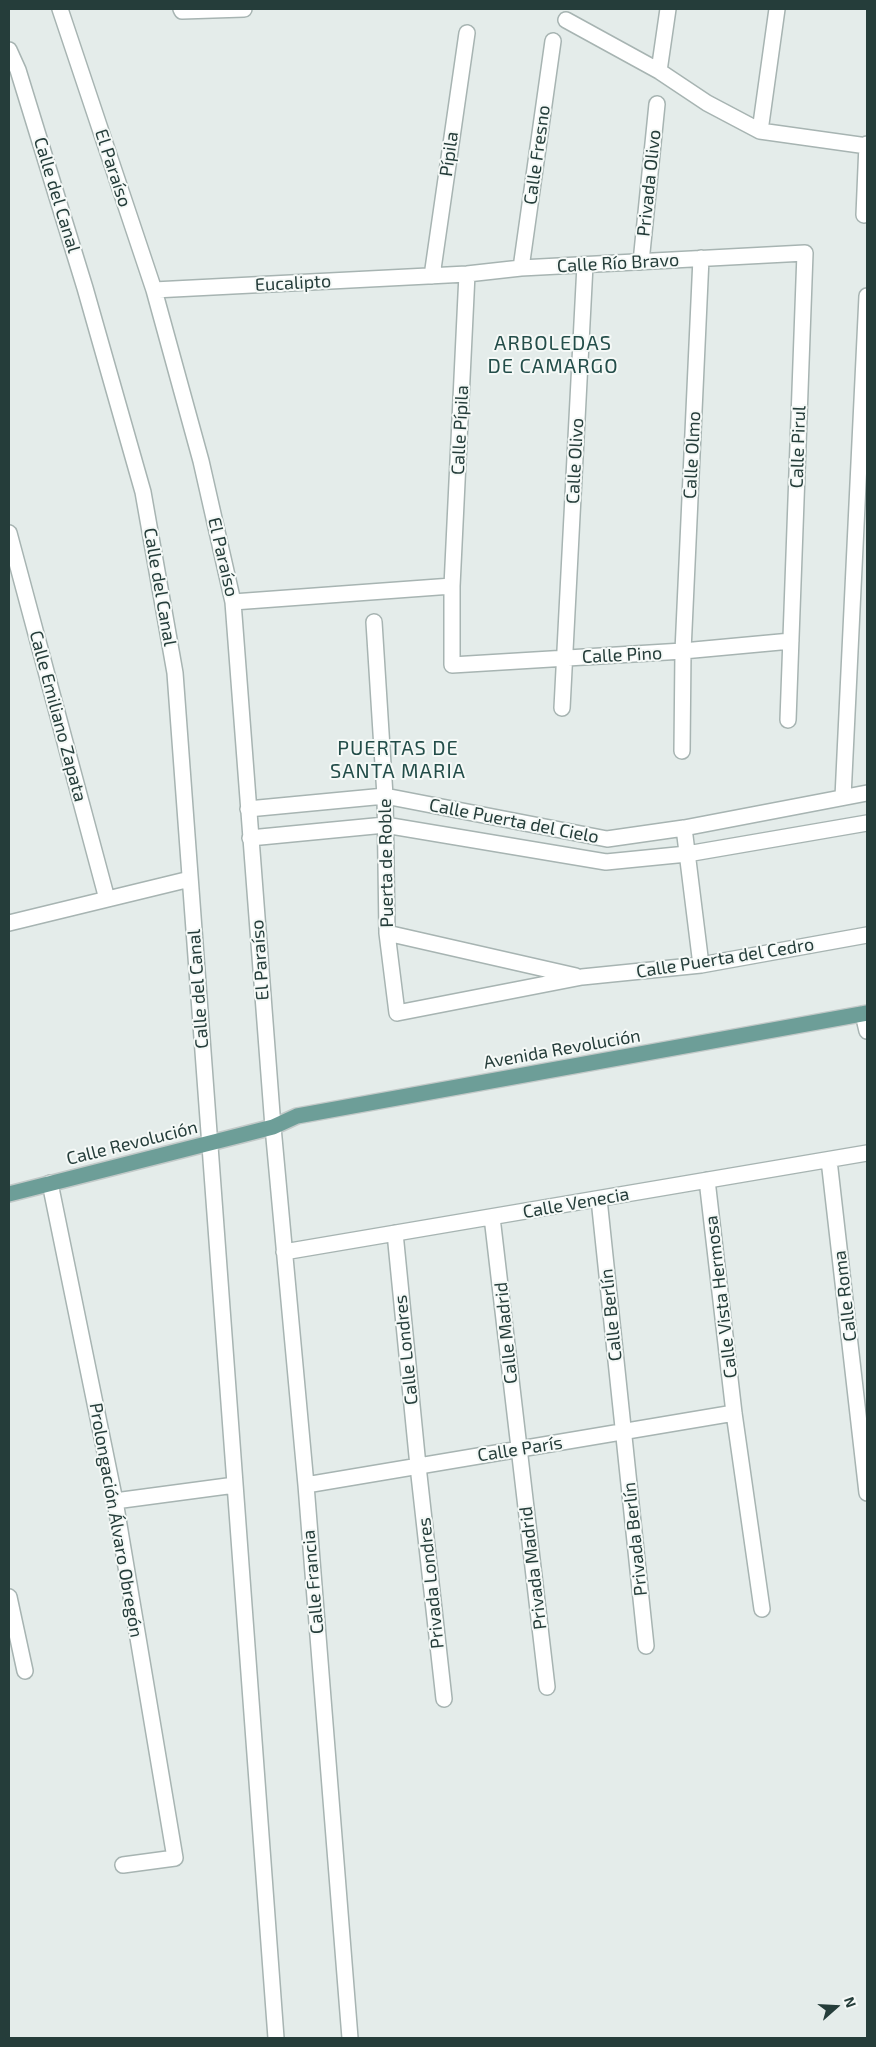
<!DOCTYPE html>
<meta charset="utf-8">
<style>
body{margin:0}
#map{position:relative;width:876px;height:2047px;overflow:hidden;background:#e4ecea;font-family:"Exo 2",sans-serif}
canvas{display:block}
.frame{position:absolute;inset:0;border:10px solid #253d3a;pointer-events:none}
.north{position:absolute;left:811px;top:1982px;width:50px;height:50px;-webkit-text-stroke:4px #f5f9f7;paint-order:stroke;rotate:71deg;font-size:14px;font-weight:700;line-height:20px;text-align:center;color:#253d3a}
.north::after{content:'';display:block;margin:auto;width:18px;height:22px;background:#253d3a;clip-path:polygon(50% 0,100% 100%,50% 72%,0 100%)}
</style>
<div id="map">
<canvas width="876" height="2047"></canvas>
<div class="frame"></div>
<div class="north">N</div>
</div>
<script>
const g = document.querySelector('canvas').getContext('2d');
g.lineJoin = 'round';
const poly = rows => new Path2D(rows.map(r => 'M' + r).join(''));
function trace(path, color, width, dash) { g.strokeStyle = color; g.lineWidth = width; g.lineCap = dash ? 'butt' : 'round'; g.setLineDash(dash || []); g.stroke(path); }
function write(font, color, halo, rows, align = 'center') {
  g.font = font + ' "Exo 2",sans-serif'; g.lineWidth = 4; g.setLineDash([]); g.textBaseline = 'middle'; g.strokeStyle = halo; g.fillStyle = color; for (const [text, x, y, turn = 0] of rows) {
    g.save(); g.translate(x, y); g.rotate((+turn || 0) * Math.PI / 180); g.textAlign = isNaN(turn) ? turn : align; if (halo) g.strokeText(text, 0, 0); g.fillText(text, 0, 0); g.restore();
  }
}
const minor = poly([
 [60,9,154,290,201,461,233,602,273,1127,306,1485,350,2038],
 [181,9,182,11,244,9],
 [566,20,659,71,707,103,760,131,867,146],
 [9,50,18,70,85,288,143,492,175,673,276,2038],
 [659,71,668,9],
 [760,131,777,9],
 [864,215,867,144],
 [641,262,657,104],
 [521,268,553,41],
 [467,274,452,586,452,665,683,651,791,641],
 [432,276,467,33],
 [154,290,467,274,521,268,805,253,788,720],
 [9,533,107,899],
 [233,602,452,586],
 [374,622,385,796,387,933,397,1013,582,977,701,965,867,935],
 [562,708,585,265],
 [682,751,683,651,701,258],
 [843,797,867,296],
 [248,809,385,796,607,839,684,828,867,793],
 [684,828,701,965],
 [250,838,385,825,606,862,687,854,867,823],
 [9,923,190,879],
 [387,933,576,976],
 [863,1014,867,1031],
 [829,1160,867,1493],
 [707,1180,734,1413,762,1609],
 [50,1183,115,1501,175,1858,123,1865],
 [599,1199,646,1646],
 [492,1217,547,1687],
 [395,1233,418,1466,444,1699],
 [284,1252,867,1153],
 [306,1485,734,1413],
 [115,1501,235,1485],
 [9,1597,25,1671]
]);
const major = poly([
 [9,1194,273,1127,297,1116,867,1013]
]);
const streetNames = [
 ["Pípila",449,154,-82],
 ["Calle Fresno",537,155,-82],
 ["El Paraíso",113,168,72],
 ["Privada Olivo",649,183,-84],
 ["Calle del Canal",57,195,73],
 ["Calle Río Bravo",618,263,-3],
 ["Eucalipto",293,283,-3],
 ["Calle Pípila",460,430,-87],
 ["Calle Pirul",798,447,-88],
 ["Calle Olmo",692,455,-87],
 ["Calle Olivo",575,461,-87],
 ["El Paraíso",223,557,77],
 ["Calle del Canal",160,587,80],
 ["Calle Pino",622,655,-3],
 ["Calle Emiliano Zapata",58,716,75],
 ["Calle Puerta del Cielo",514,821,11],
 ["Puerta de Roble",386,863,-91],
 ["Calle Puerta del Cedro",725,958,-9],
 ["El Paraíso",260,960,-94],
 ["Calle del Canal",198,989,-94],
 ["Avenida Revolución",562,1049,-10],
 ["Calle Revolución",132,1143,-14],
 ["Calle Venecia",576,1203,-10],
 ["Calle Roma",845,1296,-97],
 ["Calle Vista Hermosa",721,1297,-97],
 ["Calle Berlín",611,1315,-96],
 ["Calle Madrid",506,1333,-96],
 ["Calle Londres",406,1350,-96],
 ["Calle París",520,1449,-9],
 ["Prolongación Álvaro Obregón",116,1520,80],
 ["Privada Berlín",635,1539,-96],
 ["Privada Madrid",533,1568,-97],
 ["Calle Francia",313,1582,-95],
 ["Privada Londres",431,1583,-96]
];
const quarterNames = [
 ["ARBOLEDAS",553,343],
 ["DE CAMARGO",553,366],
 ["PUERTAS DE",398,748],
 ["SANTA MARIA",398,771]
];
trace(minor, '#a7b4b2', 18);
trace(major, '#c2c9c8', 18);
trace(minor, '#fff', 15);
trace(major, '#6d9e98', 15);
write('18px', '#253d3a', '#f5f9f7', streetNames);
g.letterSpacing = '1px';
write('20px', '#234d49', '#f5f9f7', quarterNames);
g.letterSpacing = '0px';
</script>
